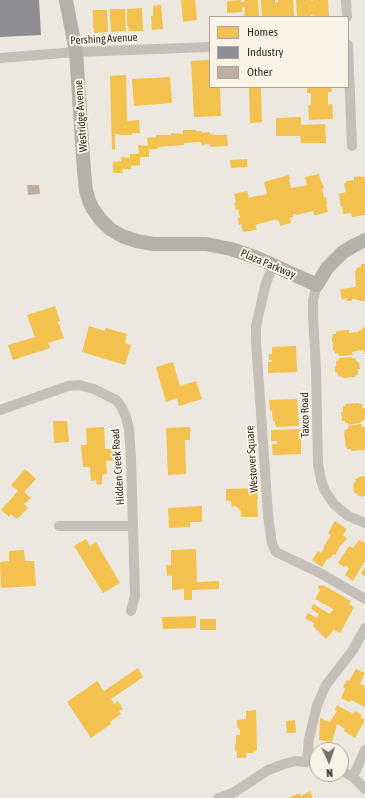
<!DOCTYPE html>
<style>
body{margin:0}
#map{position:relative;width:365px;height:798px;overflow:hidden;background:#ece8df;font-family:"Asap Condensed",sans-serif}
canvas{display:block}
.legend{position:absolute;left:209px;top:16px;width:140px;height:72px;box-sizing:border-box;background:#f9f3e6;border:1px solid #aba49a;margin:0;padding:5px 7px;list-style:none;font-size:12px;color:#352d27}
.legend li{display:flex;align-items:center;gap:8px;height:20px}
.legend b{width:20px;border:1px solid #aba49a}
.north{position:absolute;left:309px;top:742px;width:40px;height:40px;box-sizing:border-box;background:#f9f3e6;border:1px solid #aba49a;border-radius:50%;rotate:177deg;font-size:11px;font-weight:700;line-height:16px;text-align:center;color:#352d27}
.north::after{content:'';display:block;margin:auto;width:14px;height:18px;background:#756e67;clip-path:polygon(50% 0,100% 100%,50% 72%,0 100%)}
</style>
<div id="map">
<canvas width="365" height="798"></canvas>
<ul class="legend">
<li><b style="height:11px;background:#f2c14e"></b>Homes</li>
<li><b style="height:11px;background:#8d8d92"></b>Industry</li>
<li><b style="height:11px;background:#bfaea1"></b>Other</li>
</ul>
<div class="north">N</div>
</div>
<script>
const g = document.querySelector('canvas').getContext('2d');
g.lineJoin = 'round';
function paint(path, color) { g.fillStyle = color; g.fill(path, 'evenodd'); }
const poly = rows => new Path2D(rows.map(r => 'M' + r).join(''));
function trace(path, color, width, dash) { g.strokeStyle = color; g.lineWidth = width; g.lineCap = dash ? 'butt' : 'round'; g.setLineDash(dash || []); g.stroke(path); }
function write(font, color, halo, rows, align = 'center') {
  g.font = font + ' "Asap Condensed",sans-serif'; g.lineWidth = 4; g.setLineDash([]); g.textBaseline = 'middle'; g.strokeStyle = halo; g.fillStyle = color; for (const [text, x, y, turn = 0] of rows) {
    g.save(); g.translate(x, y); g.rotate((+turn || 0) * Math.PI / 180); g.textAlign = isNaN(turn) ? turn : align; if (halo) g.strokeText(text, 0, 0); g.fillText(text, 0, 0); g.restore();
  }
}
const homes = poly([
 [181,0,195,0,197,20,183,22],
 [241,0,241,2,245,2,244,0,258,0,259,17,244,17,245,7,242,7,242,12,227,13,227,1],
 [261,0,275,0,275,3,278,2,278,0,293,0,294,17,279,17,279,16,262,17],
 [296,0,311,0,311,1,313,1,313,0,328,0,329,17,314,17,314,15,311,15,311,17,297,17],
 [161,5,163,29,152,30,151,16,153,16,153,6],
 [142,8,143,31,129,31,128,26,127,26,127,9],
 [110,9,125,9,126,31,111,32,110,13],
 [93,10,107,10,108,32,94,33,94,28,93,28],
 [210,60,210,87,220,87,221,116,194,117,191,61],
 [126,75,127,121,139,120,140,133,132,133,132,135,119,135,119,134,115,134,115,149,112,150,110,76],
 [170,77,172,103,134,106,132,79],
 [249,87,261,87,262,122,250,123],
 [307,87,331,87,332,92,328,92,328,105,332,104,333,119,309,120,308,105,311,105,311,93,307,93],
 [301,117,301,125,325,124,326,143,301,143,300,136,276,136,276,118],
 [183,130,196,130,196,131,201,131,202,133,210,132,210,134,213,134,213,135,227,135,228,146,210,147,210,144,201,145,201,142,184,143,184,145,157,147,158,149,149,149,149,157,140,157,140,165,131,166,131,169,122,169,123,173,113,173,113,162,121,161,121,157,130,158,130,154,139,154,138,145,148,146,147,138,156,137,156,135,171,135,171,133,183,134],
 [247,159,247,167,231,168,230,160],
 [319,174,321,182,322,182,324,189,322,189,324,197,326,197,327,204,326,204,328,212,316,215,314,215,313,211,297,215,296,214,293,214,293,217,290,218,291,223,280,226,279,220,276,221,276,219,267,222,255,225,257,229,255,230,243,232,241,224,239,225,238,218,240,217,238,209,236,210,234,203,236,202,234,194,247,191,249,198,260,195,260,196,267,194,264,182,289,175,290,179,289,179,291,188,303,186,307,185,305,177],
 [360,176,361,177,365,177,365,215,352,217,351,213,343,214,342,206,341,207,339,194,346,192,344,183,346,183,346,181,353,180,354,181,354,177],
 [361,264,365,264,365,301,360,301,359,300,356,300,356,299,352,299,352,301,347,301,347,298,342,300,340,289,356,287,355,271,357,270,356,268,361,267],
 [55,306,60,321,58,322,64,338,48,343,50,348,13,360,8,345,35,337,27,315],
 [89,326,105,331,106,328,127,334,125,343,131,345,125,365,82,352],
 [365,327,365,354,364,354,364,350,360,351,360,350,352,352,353,355,339,356,338,353,335,354,335,351,333,351,333,342,332,342,332,338,333,337,332,334,336,334,336,331,349,330,349,333,358,332,358,331,362,330,362,328],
 [296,346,297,372,268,373,268,362,272,362,272,360,269,360,269,354,272,354,272,347],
 [352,357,353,359,356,358,356,361,357,361,358,363,359,362,360,369,358,369,358,375,355,375,355,377,342,378,342,376,339,377,337,372,335,372,335,366,336,366,336,361,339,360,339,358],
 [173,362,180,386,196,381,202,399,179,406,177,398,166,402,156,367],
 [297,399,299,426,276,427,276,425,275,425,275,421,273,421,272,411,270,411,269,400],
 [359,403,359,404,362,404,363,409,365,408,365,418,364,419,364,421,361,421,361,423,348,425,348,423,345,423,345,421,342,421,341,412,343,412,343,407,345,406,345,404],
 [53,421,67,421,69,442,54,443],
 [361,424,362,427,365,427,365,450,351,451,351,449,347,449,347,447,346,447,344,433,345,432,344,430,348,429,348,426],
 [104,427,105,449,117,449,117,460,106,461,107,474,102,475,102,484,97,485,96,480,91,481,90,467,83,467,81,445,87,445,86,428],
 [190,427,190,440,185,440,186,474,168,475,166,428],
 [301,429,301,454,273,455,272,444,277,444,277,441,271,441,271,430],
 [25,469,36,479,24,492,31,498,24,504,28,508,17,519,11,514,9,517,1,510,18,491,11,485],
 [365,476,365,496,361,497,361,496,358,496,357,493,354,493,353,485,354,484,354,482,356,482,355,479,358,478,358,477],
 [257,488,258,499,257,499,257,501,258,517,241,517,241,511,235,506,232,507,231,501,226,500,226,489],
 [202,506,202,522,190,522,190,527,169,528,168,508],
 [335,521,347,529,343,535,347,538,342,545,341,544,337,552,335,555,333,554,331,558,330,557,328,560,327,559,322,567,312,560,318,551,321,553,324,549,323,548,331,535,328,533],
 [86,539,90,546,96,542,120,583,103,593,74,546],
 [359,540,365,543,365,561,353,581,345,575,349,568,345,565,344,567,338,563,349,546,353,548],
 [196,549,197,582,219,581,219,589,192,590,192,600,184,600,184,589,172,590,172,575,167,576,166,565,171,565,171,550],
 [24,550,25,561,34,561,36,586,1,588,0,562,9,561,9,551],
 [365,566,365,576,361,574],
 [319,585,322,586,323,585,351,601,349,604,354,607,340,633,334,630,326,639,313,626,314,623,305,618,308,613,317,618,319,614,311,609,313,604,330,614,333,609,315,599,320,590,318,588],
 [196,616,196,628,163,629,162,617],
 [200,619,216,619,216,630,200,630],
 [138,668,143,677,111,699,114,704,118,701,123,709,119,711,121,714,110,722,111,724,91,738,67,702,97,681,104,691],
 [356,669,365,673,360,684,365,686,365,707,351,700,349,702,341,698,345,689,343,687,347,680,349,681],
 [337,705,353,714,355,711,362,715,360,717,365,720,355,738,344,731,345,729,337,724,332,742,319,740,320,718,330,722,337,711,335,710],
 [256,710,257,750,253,751,254,753,246,753,246,758,237,758,237,751,235,751,235,744,236,744,236,735,240,735,240,730,238,728,237,726,237,720,246,719,246,711],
 [295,720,296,733,287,733,286,721],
 [310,791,313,798,288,798,300,793,301,796]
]);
const industry = poly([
 [0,0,39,0,41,35,0,37]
]);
const building = poly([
 [27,185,39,185,40,194,28,195]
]);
const street = poly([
 [346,0,347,17],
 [348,45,352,146],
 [0,58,76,52,210,47],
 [273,266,266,283,256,326,256,341,268,515,272,544,276,552,320,573,365,599],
 [317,285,313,300,313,317,316,369,318,464,321,480,325,491,334,504,348,516,365,523],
 [0,410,68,386,79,385,94,389,116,400,121,406,126,417,129,429,131,458,135,596,131,611],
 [59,526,133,526],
 [307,762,309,739,317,705,326,685,353,650,365,628],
 [341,770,353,777,365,789],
 [353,777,365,750],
 [218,798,233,793,268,770,284,764,295,761,317,763]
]);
const secondary = poly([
 [66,0,76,52,84,171,86,190,89,201,93,209,100,219,110,229,122,236,137,241,153,244,206,244,231,249,255,257,317,285,327,268,342,253,353,246,365,240]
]);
const streetNames = [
 ["Pershing Avenue",104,39,-3],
 ["Westridge Avenue",81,116,-94],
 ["Plaza Parkway",268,264,23],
 ["Taxco Road",305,415,-91],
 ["Westover Square",252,459,-94],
 ["Hidden Creek Road",118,467,-94]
];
paint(homes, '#f2c14e');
paint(industry, '#8d8d92');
paint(building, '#bfaea1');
trace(street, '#c4bfb8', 10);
trace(secondary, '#b5b0a9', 14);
write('11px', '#352d27', '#f9f3e6', streetNames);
</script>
